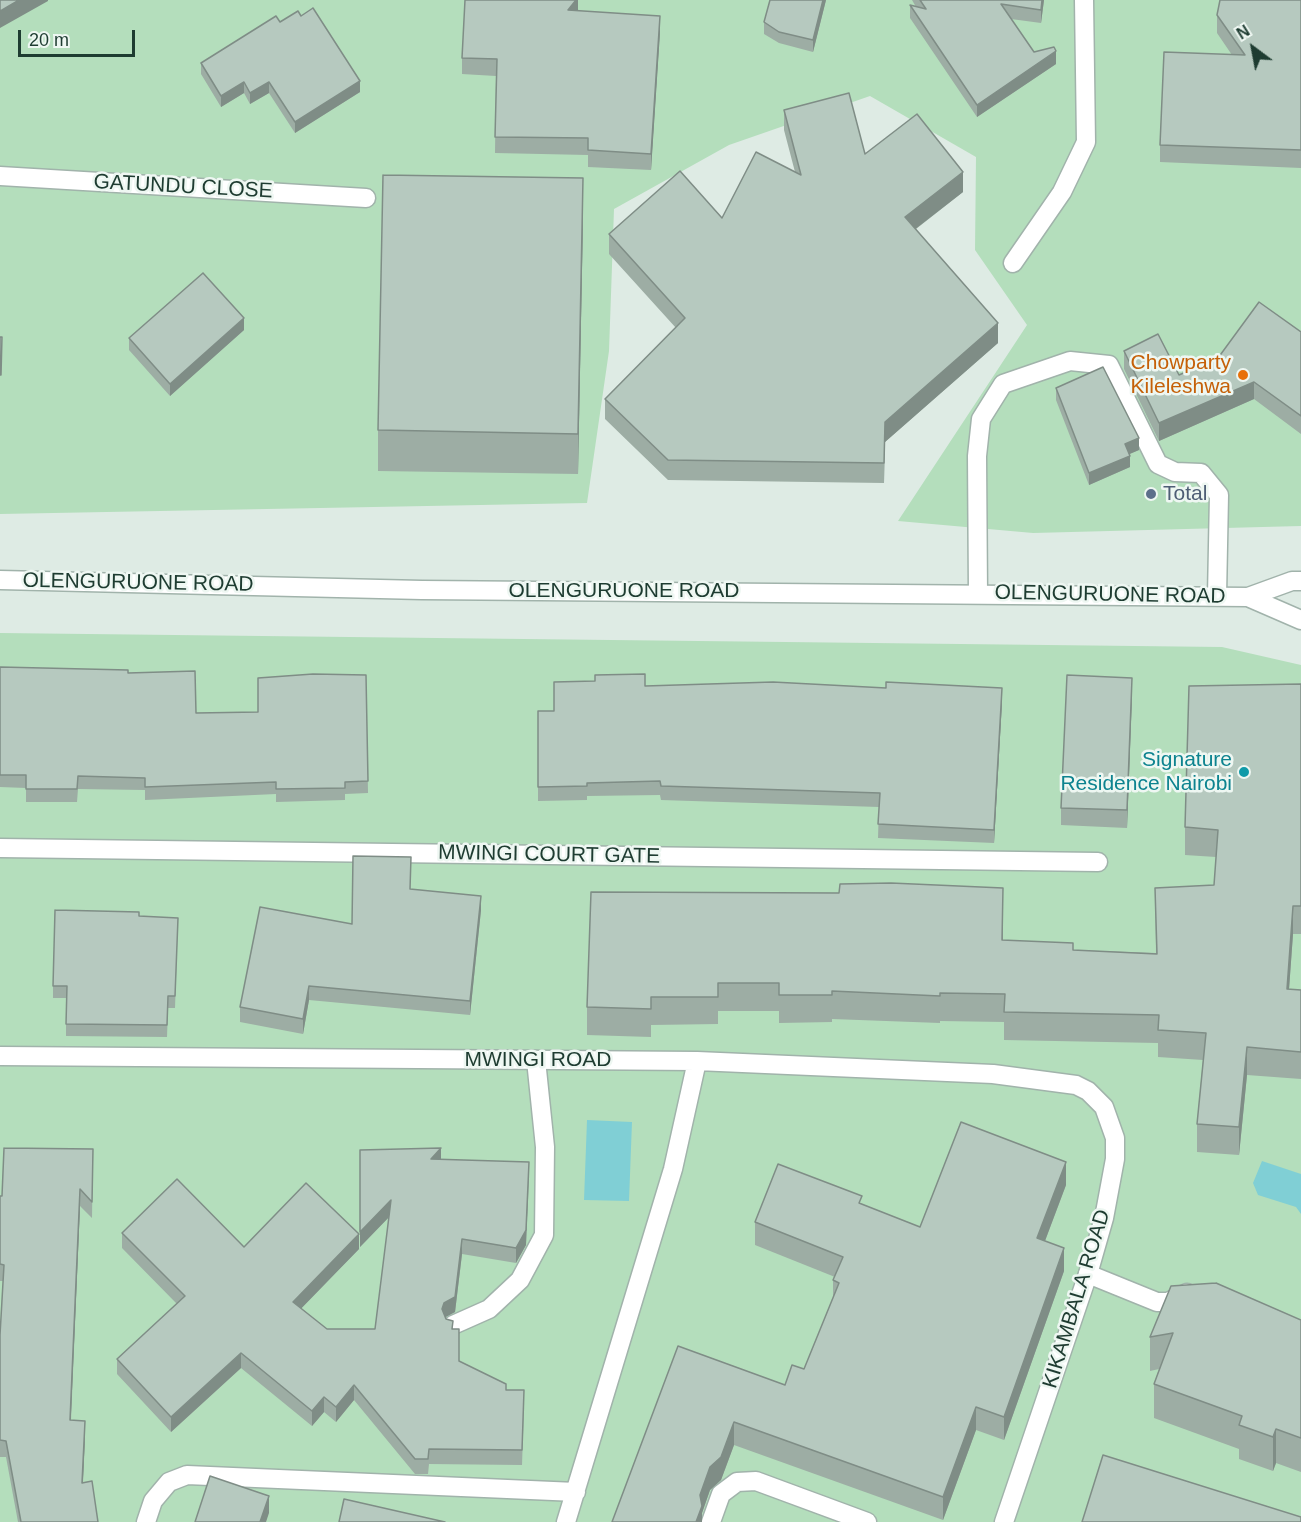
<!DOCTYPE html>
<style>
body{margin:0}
#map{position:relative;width:1301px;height:1522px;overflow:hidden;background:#deebe4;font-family:Helvetica,sans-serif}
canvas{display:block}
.north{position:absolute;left:1223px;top:18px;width:60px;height:60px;-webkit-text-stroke:4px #eef7f2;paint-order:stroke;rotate:328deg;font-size:16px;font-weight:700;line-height:24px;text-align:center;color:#1e3c31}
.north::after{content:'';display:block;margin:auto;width:21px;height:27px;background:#1e3c31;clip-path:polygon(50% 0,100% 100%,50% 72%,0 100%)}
.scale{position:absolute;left:18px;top:30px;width:117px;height:27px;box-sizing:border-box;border:3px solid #1e3c31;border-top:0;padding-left:8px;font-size:18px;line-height:21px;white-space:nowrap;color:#1e3c31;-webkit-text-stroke:4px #eef7f2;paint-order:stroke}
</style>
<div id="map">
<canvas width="1301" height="1522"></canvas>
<div class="north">N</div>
<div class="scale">20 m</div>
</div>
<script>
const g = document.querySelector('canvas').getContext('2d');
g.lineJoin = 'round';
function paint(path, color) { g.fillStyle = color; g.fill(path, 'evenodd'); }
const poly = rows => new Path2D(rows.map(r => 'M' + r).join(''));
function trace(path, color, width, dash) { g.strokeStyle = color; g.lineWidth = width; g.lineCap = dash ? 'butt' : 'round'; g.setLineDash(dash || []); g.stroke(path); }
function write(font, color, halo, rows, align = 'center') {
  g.font = font + ' Helvetica,sans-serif'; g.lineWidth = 5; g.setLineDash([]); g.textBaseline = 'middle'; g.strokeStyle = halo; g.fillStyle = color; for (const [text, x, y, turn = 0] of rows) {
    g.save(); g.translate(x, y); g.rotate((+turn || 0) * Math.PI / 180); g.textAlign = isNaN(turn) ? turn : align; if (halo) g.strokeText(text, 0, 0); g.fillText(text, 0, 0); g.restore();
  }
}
const green = poly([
 [0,0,1301,0,1301,526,1033,533,898,521,1027,325,975,250,976,157,870,96,729,145,614,209,609,351,587,503,0,514],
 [0,633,1222,647,1301,665,1301,1522,0,1522]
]);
const water = poly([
 [587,1120,632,1122,629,1201,584,1200],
 [1262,1161,1301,1174,1301,1214,1296,1207,1258,1195,1253,1183]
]);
const service = poly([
 [978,594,977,456,981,419,1003,384,1070,361,1109,365,1158,464,1175,472,1201,473,1219,495,1217,596],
 [1088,1274,1157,1302,1168,1302,1187,1293],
 [453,1325,489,1309,520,1280,544,1235,545,1147,536,1060],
 [711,1522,721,1494,737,1482,756,1481,867,1522]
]);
const minor = poly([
 [0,176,366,198],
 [1013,263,1062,192,1086,142,1084,0],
 [0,848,1098,862],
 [0,1056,697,1061,993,1074,1076,1085,1088,1091,1104,1107,1115,1138,1115,1159,1104,1218,1088,1274,1004,1522],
 [146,1522,153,1501,169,1482,187,1475,576,1492],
 [566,1522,673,1169,697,1061]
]);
const tertiary = poly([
 [0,580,422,590,1248,597,1292,581,1301,581],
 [1248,597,1301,620]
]);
const wall = poly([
 [578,0,578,11,660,32,651,170,588,167,588,155,495,153,496,76,462,74,462,58],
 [826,0,813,52,779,43,764,34,764,22],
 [912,0,1044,0,1041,23,1011,19,1034,52,1056,64,977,117,910,18,910,5,916,7],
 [1301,0,1301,168,1160,162,1160,145,1232,55,1217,33,1217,15],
 [301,16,360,92,295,133,269,93,250,104,244,93,221,107,201,74,201,63,280,22],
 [784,110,865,154,963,192,916,229,998,343,885,442,884,483,668,480,605,419,605,399,676,328,609,254,609,234,722,218,795,172,784,130],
 [583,219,578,474,378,471,378,430],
 [244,330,170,396,129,350,129,338],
 [1301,332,1301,434,1254,399,1159,441,1124,369,1124,351,1179,375],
 [1056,388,1139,450,1129,454,1130,467,1089,485,1056,400],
 [0,667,128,673,196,713,258,712,366,675,368,793,345,794,345,800,276,802,276,794,145,800,145,790,78,789,77,802,26,802,26,788,0,787],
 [1301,684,1301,934,1293,934,1289,989,1301,990,1301,1079,1247,1075,1239,1155,1197,1152,1197,1124,1203,1060,1158,1057,1158,1043,1004,1040,1004,1022,940,1021,940,1023,832,1019,832,1022,779,1023,779,1011,718,1011,718,1024,651,1025,651,1037,587,1035,587,1007,1003,915,1003,940,1073,950,1156,953,1155,888,1214,885,1216,857,1185,855,1185,827],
 [645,686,1002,702,994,843,878,838,879,807,661,800,660,795,587,796,587,800,538,801,538,711,554,711],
 [1132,695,1127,828,1061,825,1061,808],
 [410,889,481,910,470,1015,309,1000,303,1034,240,1022,240,1007,352,924],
 [139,916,178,918,175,1008,168,1008,167,1037,66,1036,66,998,53,998,53,986],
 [93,1149,92,1218,80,1206,71,1420,85,1437,83,1483,98,1522,18,1522,6,1457,0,1457,0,1336,3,1281,0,1281,0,1196,2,1196],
 [360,1150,441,1159,529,1177,526,1245,516,1263,462,1254,455,1312,445,1317,453,1329,459,1361,506,1390,524,1406,522,1465,429,1464,428,1474,415,1474,354,1400,336,1422,324,1412,312,1426,241,1368,171,1432,117,1374,117,1359,177,1304,122,1248,122,1233,244,1247,359,1249,301,1308,327,1329,375,1329,389,1217,360,1247],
 [1066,1185,1045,1241,1064,1271,1004,1440,976,1430,943,1520,734,1445,721,1480,710,1490,702,1513,702,1522,678,1346,785,1385,804,1369,833,1298,833,1280,835,1277,755,1245,755,1222,862,1204,920,1227],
 [1171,1286,1301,1320,1301,1472,1276,1463,1273,1471,1239,1459,1239,1449,1154,1418,1154,1384,1159,1369,1150,1371,1150,1337]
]);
const shadedWall = poly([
 [19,0,48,0,48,1,0,28,0,11],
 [576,0,578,0,578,13,568,10],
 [823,0,826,0,813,52,813,40],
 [1042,0,1044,0,1041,23,1041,10],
 [660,16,660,32,651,170,651,154],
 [1056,51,1056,64,977,117,977,105],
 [360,81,360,92,295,133,295,122],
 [244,82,244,93,221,107,221,96],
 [269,82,269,93,250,104,250,93],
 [963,172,963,192,905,237,905,217],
 [583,178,583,219,578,474,578,434],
 [244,318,244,330,170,396,170,384],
 [998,323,998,343,885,442,884,483,885,422],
 [1254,382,1254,399,1159,441,1159,423],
 [1139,438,1139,450,1125,456,1125,444],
 [1130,456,1130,467,1089,485,1089,473],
 [1132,678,1132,695,1127,828,1127,810],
 [1002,688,1002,702,994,843,994,830],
 [1003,888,1003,915,1002,967,1002,940],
 [481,896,481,910,470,1015,470,1001],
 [1293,906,1293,934,1287,1017,1287,989],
 [309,986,309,1000,303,1034,303,1019],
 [1247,1047,1247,1075,1239,1155,1239,1127],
 [441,1148,441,1163,431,1159],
 [529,1162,526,1245,516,1263,516,1248],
 [1066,1162,1066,1185,1037,1262,1037,1238],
 [80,1189,80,1206,70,1436,70,1420],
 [391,1200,391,1215,360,1247,360,1232],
 [359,1234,359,1249,293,1317,293,1302],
 [462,1239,462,1254,455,1312,444,1318,442,1309],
 [1064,1248,1064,1271,1004,1440,1004,1417],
 [241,1353,241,1368,171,1432,171,1417],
 [354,1385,354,1400,336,1422,336,1407],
 [324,1397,324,1412,312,1426,312,1411],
 [976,1407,976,1430,943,1520,943,1497],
 [85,1421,85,1437,82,1500,82,1483],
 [734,1422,734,1445,721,1480,710,1490,702,1513,702,1522,696,1522,700,1495,710,1467],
 [1276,1429,1276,1463,1273,1471,1273,1437],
 [269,1496,269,1513,266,1522,260,1522]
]);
const building = poly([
 [0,0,19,0,0,11,0,0],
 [465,0,576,0,568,10,660,16,651,154,588,150,588,138,495,137,497,59,462,58,465,0],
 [770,0,823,0,813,40,779,32,764,22,770,0],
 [920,0,1042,0,1041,10,1001,4,1034,52,1054,47,1056,51,977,105,910,5,926,9,920,0],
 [1220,0,1301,0,1301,150,1160,145,1164,52,1245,55,1217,15,1220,0],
 [313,8,360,81,295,122,269,82,250,93,244,82,221,96,201,63,276,16,280,22,298,11,301,16,313,8],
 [849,93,865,154,917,114,963,172,905,217,998,323,885,422,884,463,668,460,605,399,685,318,609,234,680,171,722,218,756,152,801,175,784,110,849,93],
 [383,175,583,178,578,434,378,430,383,175],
 [203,273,244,318,170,384,129,338,203,273],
 [1259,302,1301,332,1301,416,1254,382,1159,423,1124,351,1158,334,1179,375,1218,358,1259,302],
 [0,337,2,337,1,375,0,375,0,337],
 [1103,367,1139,438,1125,444,1130,456,1089,473,1056,388,1103,367],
 [0,667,128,670,128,673,195,671,196,713,258,712,258,678,313,674,366,675,368,781,345,782,345,788,276,789,276,782,145,787,145,778,78,776,77,789,26,789,26,775,0,775,0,667],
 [645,674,645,686,773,682,886,688,886,682,1002,688,994,830,878,824,880,793,661,786,660,781,587,783,587,786,538,787,538,711,554,711,554,682,595,681,595,675,645,674],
 [1067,675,1132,678,1127,810,1061,808,1067,675],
 [1301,684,1301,906,1293,906,1287,989,1301,990,1301,1052,1247,1047,1239,1127,1197,1124,1206,1033,1158,1030,1159,1015,1004,1012,1005,994,940,993,940,996,832,991,832,995,779,995,779,983,718,983,718,997,651,997,651,1009,587,1007,591,892,839,893,840,884,891,883,1003,888,1002,940,1073,943,1073,950,1157,954,1155,888,1214,885,1218,830,1185,827,1189,686,1301,684],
 [353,856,411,857,410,889,481,896,470,1001,309,986,303,1019,240,1007,260,907,352,924,353,856],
 [55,910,139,912,139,916,178,918,175,996,168,996,167,1025,66,1024,67,986,53,986,55,910],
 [961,1122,1066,1162,1037,1238,1064,1248,1004,1417,976,1407,943,1497,734,1422,721,1457,710,1467,700,1495,702,1506,696,1522,612,1522,678,1346,785,1385,792,1365,804,1369,839,1283,833,1280,843,1257,755,1222,778,1164,862,1196,859,1203,920,1227,961,1122],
 [4,1148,93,1149,92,1202,80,1189,70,1420,85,1421,82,1483,92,1481,98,1522,21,1522,6,1441,0,1440,0,1335,4,1265,0,1264,0,1196,2,1196,4,1148],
 [441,1148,431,1159,529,1162,526,1230,516,1248,462,1239,455,1297,444,1303,442,1309,446,1319,453,1321,452,1329,459,1329,459,1361,506,1384,506,1390,524,1390,522,1450,429,1449,428,1459,415,1459,354,1385,336,1407,324,1397,312,1411,241,1353,171,1417,117,1359,185,1296,122,1233,177,1179,244,1247,306,1183,359,1234,293,1302,327,1329,375,1329,391,1200,360,1232,360,1150,441,1148],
 [1216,1283,1301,1320,1301,1438,1276,1429,1273,1437,1239,1425,1242,1416,1154,1384,1173,1333,1150,1337,1171,1286,1216,1283],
 [1103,1455,1301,1517,1301,1522,1082,1522,1103,1455],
 [210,1476,269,1496,260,1522,195,1522,210,1476],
 [344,1499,445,1522,339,1522,344,1499]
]);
const markers = [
 [1243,375,6,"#e8710a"],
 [1151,494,6,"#5c6f8a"],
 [1244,772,6,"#0f9aa8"]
];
const streetNames = [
 ["GATUNDU CLOSE",183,187,3],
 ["OLENGURUONE ROAD",138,583,1],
 ["OLENGURUONE ROAD",624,591],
 ["OLENGURUONE ROAD",1110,595,1],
 ["MWINGI COURT GATE",549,855,1],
 ["MWINGI ROAD",538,1060],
 ["KIKAMBALA ROAD",1077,1299,-73]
];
const foodNames = [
 ["Chowparty",1231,363],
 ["Kileleshwa",1231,387]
];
const serviceNames = [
 ["Total",1163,494]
];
const cultureNames = [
 ["Signature",1232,760],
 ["Residence Nairobi",1232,784]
];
paint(green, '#b4debc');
paint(water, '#80cfd5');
trace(service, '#a1b3ab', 21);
trace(minor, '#a1b3ab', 21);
trace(tertiary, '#a1b3ab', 21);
trace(service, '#fff', 18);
trace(minor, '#fff', 18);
trace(tertiary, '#fff', 18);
paint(wall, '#9dada4');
paint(shadedWall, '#7f8d86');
paint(building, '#b6c9bf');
trace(building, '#7f8d86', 1.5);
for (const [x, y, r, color] of markers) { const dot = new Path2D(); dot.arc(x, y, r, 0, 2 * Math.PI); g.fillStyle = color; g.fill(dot); trace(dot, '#eef7f2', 2); }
write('21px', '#1e3c31', '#eef7f2', streetNames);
write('21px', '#c56008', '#eef7f2', foodNames, 'right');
write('21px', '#4e5e75', '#eef7f2', serviceNames, 'left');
write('21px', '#0d838f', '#eef7f2', cultureNames, 'right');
</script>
